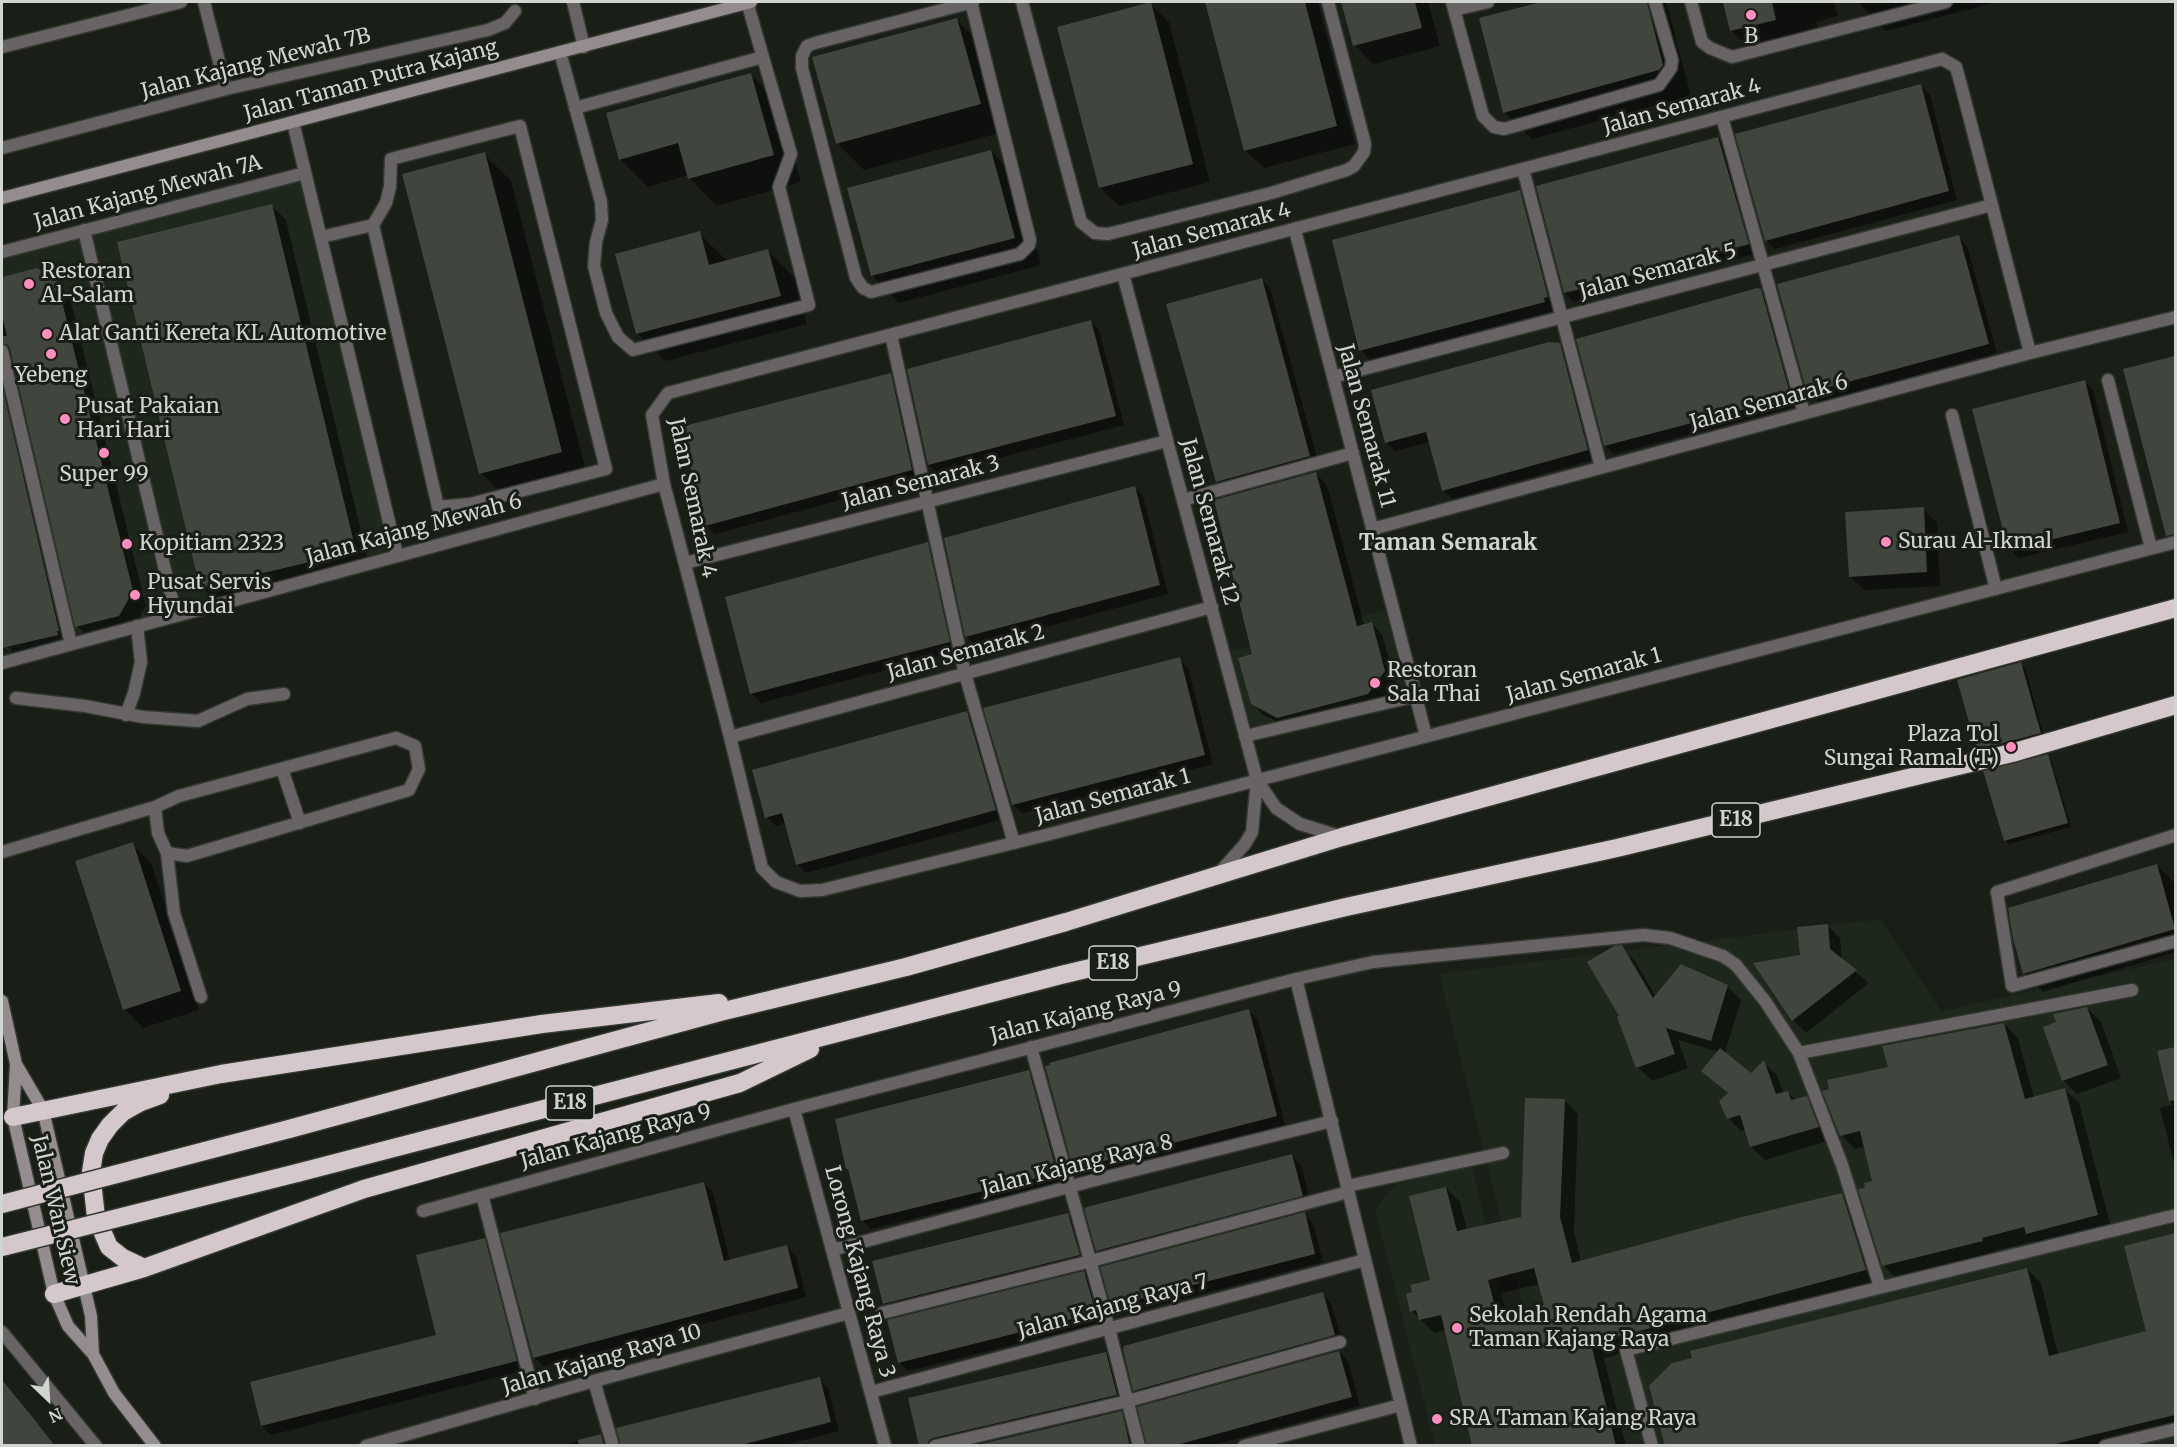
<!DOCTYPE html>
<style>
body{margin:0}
#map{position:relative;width:2177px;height:1447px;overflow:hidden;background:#191e17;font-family:Merriweather,serif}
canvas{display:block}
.frame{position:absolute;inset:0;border:3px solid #d1d5d0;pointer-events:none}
.north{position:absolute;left:18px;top:1369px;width:60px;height:60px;-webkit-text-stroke:4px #191e17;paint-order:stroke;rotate:155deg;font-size:16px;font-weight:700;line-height:24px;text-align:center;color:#d1d5d0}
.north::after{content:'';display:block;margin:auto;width:21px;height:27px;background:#d1d5d0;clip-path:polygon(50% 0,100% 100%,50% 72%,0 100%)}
</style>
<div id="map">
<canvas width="2177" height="1447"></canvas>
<div class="frame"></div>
<div class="north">N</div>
</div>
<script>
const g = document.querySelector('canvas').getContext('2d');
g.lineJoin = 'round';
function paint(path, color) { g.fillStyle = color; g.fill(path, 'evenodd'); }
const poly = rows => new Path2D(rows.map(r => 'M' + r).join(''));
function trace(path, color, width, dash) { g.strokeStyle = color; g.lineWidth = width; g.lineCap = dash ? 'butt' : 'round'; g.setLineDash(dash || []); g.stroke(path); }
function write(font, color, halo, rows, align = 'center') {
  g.font = font + ' Merriweather,serif'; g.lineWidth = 6; g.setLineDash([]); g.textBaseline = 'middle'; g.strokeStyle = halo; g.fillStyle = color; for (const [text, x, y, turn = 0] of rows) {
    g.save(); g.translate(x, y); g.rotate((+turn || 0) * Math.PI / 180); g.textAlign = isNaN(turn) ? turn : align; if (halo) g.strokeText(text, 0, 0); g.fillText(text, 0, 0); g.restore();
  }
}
const built = poly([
 [301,181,389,550,2,657,2,258],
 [1385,610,1407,692,1251,728,1231,651],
 [1880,919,1941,1011,2175,959,2175,1445,1558,1445,1439,974],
 [1472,1165,1536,1445,1435,1445,1375,1210,1395,1185]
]);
const shadow = poly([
 [1206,2,1318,2,1355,144,1264,168,1245,150],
 [1343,2,1428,2,1440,46,1373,64,1355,45],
 [1547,2,1664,2,1667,5,1690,93,1687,97,1532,139,1505,112,1481,19],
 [1724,2,1834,2,1838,16,1816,22,1819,33,1801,38,1803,47,1759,58,1732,31],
 [1858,2,1997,2,1886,31],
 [1150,4,1169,22,1210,182,1119,206,1100,188,1059,28],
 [957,20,984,47,1007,131,864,170,837,143],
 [751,75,778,102,801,182,717,206,689,178,689,175,648,187,620,159],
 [1921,86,1930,95,1957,200,1775,249,1766,240],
 [1719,140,1728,149,1753,241,1569,290,1569,293,1754,244,1757,253,1574,302,1565,293],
 [991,151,1018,179,1041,265,899,303,872,275],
 [484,154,511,181,588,479,508,500,481,473],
 [1520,192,1529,201,1556,306,1552,307,1553,311,1370,360,1361,350],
 [272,206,286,220,369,564,216,602,202,588,119,243],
 [699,233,726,260,768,251,795,278,807,324,665,361,638,334,617,255],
 [1958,237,1967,246,1997,353,1818,402,1808,393],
 [37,270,56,282,70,297,146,606,133,630,91,640,77,626,12,355,7,368,72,644,20,661,2,649,2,647,10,653,12,650,2,644,2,278],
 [1261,279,1270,288,1319,465,1226,491,1217,482],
 [1761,290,1770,299,1799,406,1614,454,1605,445],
 [1090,321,1099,330,1124,425,938,474,929,465],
 [1559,345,1569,354,1596,459,1452,499,1443,490,1430,442,1395,451,1386,442],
 [2176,357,2176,530,2172,531,2125,371],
 [890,374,899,383,920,478,715,534,706,525],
 [2084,381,2093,390,2128,532,2019,558,2010,549],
 [1316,474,1327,485,1364,625,1371,623,1382,634,1395,682,1379,704,1289,728,1263,715,1252,703,1254,655],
 [1134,487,1143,496,1168,594,976,646,967,637,945,539],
 [1923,509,1937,523,1940,586,1864,590,1850,576],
 [927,544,936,553,958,651,761,703,752,694,727,598],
 [1179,659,1188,668,1213,764,1022,813,1013,804],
 [2020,664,2025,668,2044,737,1983,753,1979,749],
 [967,712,976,721,1004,819,806,873,797,864,786,823,776,826,767,817],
 [2047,756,2051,760,2071,827,2009,844,2005,840],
 [132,844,151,863,199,1010,143,1028,125,1009],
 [2157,865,2175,884,2176,952,2043,992,2024,973],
 [1827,925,1840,938,1842,960,1869,983,1806,1033,1793,1020,1756,964,1802,956],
 [1621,947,1635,961,1656,997,1727,986,1741,1000,1725,1053,1751,1075,1764,1063,1777,1075,1783,1093,1787,1092,1796,1100,1806,1097,1819,1111,1831,1140,1765,1160,1751,1147,1746,1130,1741,1131,1728,1118,1729,1094,1703,1071,1719,1052,1678,1040,1688,1068,1652,1081,1638,1067,1621,1016],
 [2087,1008,2101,1022,2121,1078,2077,1094,2063,1080],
 [1249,1011,1258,1020,1285,1125,1084,1177,1075,1168],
 [2004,1024,2018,1038,2034,1098,2065,1090,2079,1103,2111,1228,2041,1247,2035,1241,1995,1251,1995,1255,1897,1279,1883,1265,1867,1189,1874,1182,1865,1146,1855,1149,1841,1135,1889,1068],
 [2176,1048,2176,1171,2160,1108,2172,1105,2159,1052],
 [1028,1072,1038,1081,1065,1181,871,1229,862,1220,851,1172,847,1168],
 [1564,1100,1578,1114,1574,1232,1581,1262,1842,1195,1856,1209,1879,1284,1604,1358,1626,1446,1473,1446,1446,1330,1434,1333,1412,1311,1432,1281,1446,1188,1460,1202,1467,1231,1522,1218],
 [1540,1284,1546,1306,1507,1317,1501,1293],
 [1292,1156,1301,1165,1311,1204,1106,1259,1097,1250],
 [704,1183,713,1192,730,1261,787,1247,796,1256,806,1297,543,1366,534,1357],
 [1304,1214,1313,1223,1323,1262,1122,1315,1113,1306,1102,1268],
 [1068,1215,1077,1224,1088,1264,893,1313,884,1304],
 [2176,1235,2176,1432,2120,1446,1666,1446,2027,1269,2041,1283,2058,1355,2148,1332,2126,1248],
 [484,1240,493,1249,525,1370,271,1435,262,1426,437,1336],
 [1084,1273,1093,1282,1104,1322,908,1371,899,1362],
 [1322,1294,1331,1303,1343,1344,1144,1399,1135,1390],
 [1339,1352,1348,1361,1360,1406,1209,1446,1148,1446],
 [1106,1354,1115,1363,1126,1404,947,1446,921,1446,910,1399],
 [819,1379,828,1388,839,1431,781,1446,622,1446],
 [2,1382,11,1391,55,1446,2,1446],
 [1121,1413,1130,1422,1136,1446,980,1446],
 [600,1435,610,1446,562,1446]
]);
const building = poly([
 [1151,2,1193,164,1099,188,1057,27],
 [1205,2,1305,2,1337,126,1244,151],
 [1341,2,1415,2,1422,28,1353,46],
 [1541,2,1647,2,1663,65,1659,70,1503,113,1479,18],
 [1723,2,1772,2,1776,20,1730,31],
 [957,18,981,104,836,144,812,57],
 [751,73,774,155,688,179,678,143,619,160,606,113],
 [1921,84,1949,191,1765,241,1735,134],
 [1718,137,1749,244,1564,293,1536,186],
 [991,150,1015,238,871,276,847,188],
 [485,152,562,452,479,474,402,174],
 [1520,190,1548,297,1544,298,1545,302,1359,351,1332,240],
 [272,204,356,551,200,588,117,242],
 [700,231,709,265,768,249,781,296,636,334,615,254],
 [1959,235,1989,344,1807,393,1777,284],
 [37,268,57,281,133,591,119,616,75,627,10,349,8,345,2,343,2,336,7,336,2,315,2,277],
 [1262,278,1310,456,1216,482,1166,304],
 [1757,288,1761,289,1791,397,1604,446,1576,339],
 [1091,320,1116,416,928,465,907,369],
 [1549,342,1560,343,1588,450,1442,491,1426,432,1385,443,1371,390],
 [2175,356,2175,534,2166,536,2123,369],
 [891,373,912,470,705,526,680,427],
 [2085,380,2120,523,2008,550,1972,409],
 [2,385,59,631,57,631,58,635,2,648],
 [1316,472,1357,626,1372,622,1385,671,1368,694,1277,718,1251,704,1238,658,1252,654,1214,500],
 [1135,486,1160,585,965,637,944,538],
 [1924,507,1927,572,1849,577,1845,512],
 [928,542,950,642,750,694,725,597],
 [1180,657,1205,755,1012,805,983,708],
 [2021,662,2041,733,1977,750,1957,680],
 [967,711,996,810,796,865,782,813,765,818,752,770],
 [2048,754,2068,823,2004,841,1983,771],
 [133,842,181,991,123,1010,75,861],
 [2157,864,2175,929,2023,974,2013,939,2008,908],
 [1828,924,1830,949,1857,970,1792,1021,1753,963,1800,955,1797,927],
 [1622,945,1653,998,1681,964,1728,985,1711,1041,1666,1028,1675,1054,1636,1068,1617,1017,1619,1016,1587,962,1614,946],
 [2087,1007,2108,1065,2062,1081,2043,1027,2056,1022,2053,1014],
 [1249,1009,1277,1116,1073,1169,1045,1066,1050,1065,1049,1063],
 [2004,1023,2025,1099,2065,1088,2098,1215,2026,1234,2024,1227,1982,1238,1983,1241,1882,1266,1858,1189,1865,1188,1864,1183,1872,1181,1860,1131,1840,1136,1822,1091,1829,1089,1827,1080,1888,1067,1882,1046],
 [2175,1047,2175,1100,2169,1101,2157,1051],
 [1720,1048,1751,1073,1764,1060,1776,1094,1788,1091,1791,1100,1807,1096,1819,1127,1750,1147,1740,1115,1727,1119,1719,1101,1728,1093,1701,1071],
 [1029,1070,1057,1173,861,1221,848,1169,846,1169,835,1119],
 [1525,1098,1565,1099,1560,1217,1572,1263,1742,1217,1842,1193,1866,1270,1591,1344,1616,1446,1472,1446,1441,1315,1419,1320,1416,1310,1410,1312,1406,1294,1412,1292,1410,1285,1430,1280,1409,1196,1446,1187,1457,1231,1521,1217],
 [1534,1268,1544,1305,1498,1318,1488,1280],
 [1292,1154,1303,1196,1096,1251,1084,1209,1087,1207],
 [704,1182,724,1261,787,1245,798,1288,533,1358,500,1233],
 [1305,1212,1315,1254,1111,1306,1100,1267],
 [1068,1213,1080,1255,883,1304,872,1261],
 [2175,1233,2175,1415,2047,1446,1665,1446,1649,1386,1672,1363,1692,1358,1690,1351,2027,1268,2049,1356,2146,1331,2124,1246],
 [485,1238,517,1361,261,1426,250,1382,436,1335,416,1255],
 [1084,1271,1096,1313,898,1363,887,1320],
 [1323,1292,1335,1335,1133,1391,1123,1349,1124,1346],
 [1339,1351,1352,1397,1173,1446,1147,1446,1137,1407],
 [1106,1352,1117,1395,933,1438,929,1440,927,1446,919,1446,908,1398],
 [820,1377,831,1422,737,1446,621,1446,616,1428],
 [2,1380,30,1414,55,1446,2,1446],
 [1122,1411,1130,1446,973,1446],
 [601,1434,604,1446,579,1446,578,1440]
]);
const lane = poly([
 [204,2,226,89],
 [573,2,584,47],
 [971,2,1030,240,1029,245,1020,254,871,292,863,288,856,278,802,68,802,56,807,46,815,43,973,2],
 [1022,2,1081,222,1095,233,1108,234,1271,193,1347,170,1354,166,1364,152,1365,144,1328,2],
 [1452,2,1483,116,1494,127,1504,129,1659,85,1671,68,1672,60,1655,2],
 [1691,2,1702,42,1710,48,1732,57,1946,2],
 [1454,10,1488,2],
 [2,47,181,2],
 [560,52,601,202,602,220,596,242,594,266,606,313,618,337,633,350,809,305,779,187,791,154,747,2],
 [575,108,763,57],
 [1722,117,1804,413],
 [293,122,397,555],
 [1523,169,1601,467],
 [84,230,176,616],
 [321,237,373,225,438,507,470,504,606,469,520,126,391,159,390,187,386,203,373,225],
 [2,252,305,173],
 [891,335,965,674,1014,843],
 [2,351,71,644],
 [1183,500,1353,453],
 [2,663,664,484],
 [16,698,85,706,143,717,198,721,247,699,284,694],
 [126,715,134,693,141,662,137,626],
 [1245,736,1416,696],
 [396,738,415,746,419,769,409,790,187,856,167,853,158,833,155,807,179,796,396,738],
 [282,769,300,823],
 [2176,835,1997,892,2012,986,2176,941],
 [2,852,155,807],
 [167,853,174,913,201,997],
 [1296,979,1373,962,1643,935,1670,938,1723,956,1736,965,1765,1001,1799,1053,1842,1165,1880,1287],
 [1031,1047,1109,1329,1139,1446],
 [1799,1053,2132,990],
 [482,1195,535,1399],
 [882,1313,1091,1261,1348,1192],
 [594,1381,613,1446],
 [935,1446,1128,1401,1340,1342],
 [1652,1446,1626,1350,2176,1215],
 [2105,1446,2176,1429]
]);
const street = poly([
 [2,148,226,89,488,30,505,23,515,11],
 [1295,230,1426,736],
 [1123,274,1257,780,1252,832,1245,844,1219,873],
 [2030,353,1961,85,1956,67,1942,59,668,393,652,415,664,484,730,737,762,868,776,882,800,891,822,890,1050,834,2176,542],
 [1333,377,1992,205],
 [2108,380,2151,548],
 [1952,415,1996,589],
 [1372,529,2030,353,2176,317],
 [685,563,1167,441],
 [730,737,1212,607],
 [1257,780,1276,808,1300,824,1342,837],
 [794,1109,885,1446],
 [1347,1186,1503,1153],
 [423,1211,794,1109,1296,979,1411,1446],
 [832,1250,1095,1180,1332,1121],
 [2,1332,96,1446],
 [871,1392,1365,1260],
 [366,1446,594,1381,849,1313],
 [1244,1446,1401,1405]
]);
const secondary = poly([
 [2,198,751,2],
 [2,1001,16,1064,43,1110,91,1316,93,1354],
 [16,1064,13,1117,54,1294,68,1326,93,1354,114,1393,155,1446]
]);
const highway = poly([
 [13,1117,221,1074,542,1024,719,1003],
 [289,1129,720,1012,906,967,1066,922,1342,837,2176,608],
 [297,1173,1061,975,1346,907,1617,848,2012,753,2176,705],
 [144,1268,123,1258,109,1247,96,1217,91,1172,94,1153,100,1139,110,1125,123,1112,141,1102,160,1095],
 [54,1294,144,1268,364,1189,740,1083,810,1049]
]);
const highwayBridge = poly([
 [2,1204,289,1129],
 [2,1247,297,1173]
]);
const markers = [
 [1751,15,6,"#fd8ebf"],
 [29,284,6,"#fd8ebf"],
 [47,334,6,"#fd8ebf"],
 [51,354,6,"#fd8ebf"],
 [65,419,6,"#fd8ebf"],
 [104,453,6,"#fd8ebf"],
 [1886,542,6,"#fd8ebf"],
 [127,544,6,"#fd8ebf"],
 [135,595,6,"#fd8ebf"],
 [1375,683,6,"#fd8ebf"],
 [2011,747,6,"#fd8ebf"],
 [1457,1328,6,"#fd8ebf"],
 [1437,1419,6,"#fd8ebf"]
];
const shields = [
 [1736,820,48],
 [1113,963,48],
 [570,1103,48]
];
const shieldNames = [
 ["E18",1736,820],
 ["E18",1113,963],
 ["E18",570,1103]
];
const poiNames = [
 ["B",1751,37,"center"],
 ["Restoran",41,272],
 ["Al-Salam",41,296],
 ["Alat Ganti Kereta KL Automotive",59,334],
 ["Yebeng",51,376,"center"],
 ["Pusat Pakaian",77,407],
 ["Hari Hari",77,431],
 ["Super 99",104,475,"center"],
 ["Surau Al-Ikmal",1898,542],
 ["Kopitiam 2323",139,544],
 ["Pusat Servis",147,583],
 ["Hyundai",147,607],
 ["Restoran",1387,671],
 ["Sala Thai",1387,695],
 ["Plaza Tol",1999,735,"right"],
 ["Sungai Ramal (T)",1999,759,"right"],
 ["Sekolah Rendah Agama",1469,1316],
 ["Taman Kajang Raya",1469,1340],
 ["SRA Taman Kajang Raya",1449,1419]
];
const streetNames = [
 ["Jalan Kajang Mewah 7B",256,64,-14],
 ["Jalan Taman Putra Kajang",371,81,-15],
 ["Jalan Semarak 4",1682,107,-15],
 ["Jalan Kajang Mewah 7A",148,193,-15],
 ["Jalan Semarak 4",1212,231,-15],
 ["Jalan Semarak 5",1658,272,-15],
 ["Jalan Semarak 6",1769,403,-15],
 ["Jalan Semarak 11",1366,426,75],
 ["Jalan Semarak 3",921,483,-14],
 ["Jalan Semarak 4",692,498,78],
 ["Jalan Semarak 12",1209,522,75],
 ["Jalan Kajang Mewah 6",414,530,-15],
 ["Jalan Semarak 2",966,653,-15],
 ["Jalan Semarak 1",1584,676,-15],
 ["Jalan Semarak 1",1113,797,-15],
 ["Jalan Kajang Raya 9",1086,1013,-14],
 ["Jalan Kajang Raya 9",616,1137,-15],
 ["Jalan Kajang Raya 8",1077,1166,-14],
 ["Jalan Wan Siew",55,1210,77],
 ["Lorong Kajang Raya 3",859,1272,75],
 ["Jalan Kajang Raya 7",1113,1307,-15],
 ["Jalan Kajang Raya 10",602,1360,-16]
];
const neighbourhoodNames = [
 ["Taman Semarak",1448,544]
];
paint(built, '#1e271b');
paint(shadow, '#0007');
paint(building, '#40463d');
trace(lane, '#333831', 15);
trace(street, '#333831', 15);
trace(secondary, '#333831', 15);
trace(highway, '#333831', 21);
trace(lane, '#686365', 12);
trace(street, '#686365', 12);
trace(secondary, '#948c8f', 12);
trace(highway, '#d5c8cd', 18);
trace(highwayBridge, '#333831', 21, []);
trace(highwayBridge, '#d5c8cd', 18);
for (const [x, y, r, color] of markers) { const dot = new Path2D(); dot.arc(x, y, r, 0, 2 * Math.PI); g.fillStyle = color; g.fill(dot); trace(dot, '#191e17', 2); }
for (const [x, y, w] of shields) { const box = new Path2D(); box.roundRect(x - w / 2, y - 17, w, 34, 4.5); g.fillStyle = '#191e17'; g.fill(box); trace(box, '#d1d5d0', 1.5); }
write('bold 20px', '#d1d5d0', null, shieldNames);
write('21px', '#d1d5d0', '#191e17', poiNames, 'left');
write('21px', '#d1d5d0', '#191e17', streetNames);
write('bold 22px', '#d1d5d0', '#191e17', neighbourhoodNames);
</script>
